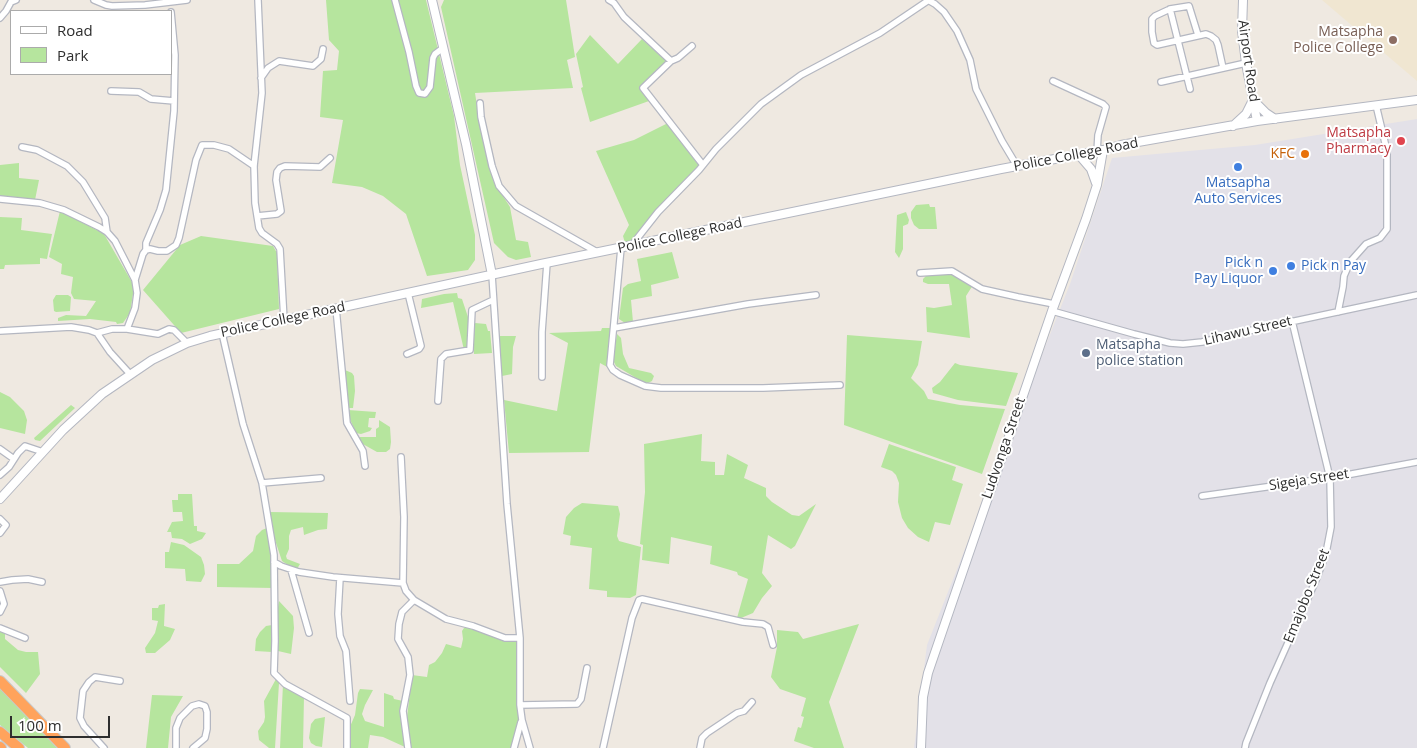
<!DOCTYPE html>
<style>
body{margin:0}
#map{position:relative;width:1417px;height:748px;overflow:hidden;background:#efe9e1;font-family:"Open Sans",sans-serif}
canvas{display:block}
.legend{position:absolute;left:10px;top:10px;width:162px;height:65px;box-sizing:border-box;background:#fff;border:1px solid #ababab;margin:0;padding:6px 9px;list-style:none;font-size:15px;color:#2e2e2e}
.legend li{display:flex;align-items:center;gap:10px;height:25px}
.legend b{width:25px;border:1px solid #ababab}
.scale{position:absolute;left:10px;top:716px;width:100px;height:22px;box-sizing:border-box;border:2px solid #2e2e2e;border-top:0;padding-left:6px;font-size:15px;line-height:18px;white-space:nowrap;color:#2e2e2e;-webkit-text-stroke:4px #fff;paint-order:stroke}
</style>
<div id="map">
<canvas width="1417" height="748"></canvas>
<ul class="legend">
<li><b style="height:6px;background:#fff"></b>Road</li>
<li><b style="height:14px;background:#b6e59e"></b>Park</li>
</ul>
<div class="scale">100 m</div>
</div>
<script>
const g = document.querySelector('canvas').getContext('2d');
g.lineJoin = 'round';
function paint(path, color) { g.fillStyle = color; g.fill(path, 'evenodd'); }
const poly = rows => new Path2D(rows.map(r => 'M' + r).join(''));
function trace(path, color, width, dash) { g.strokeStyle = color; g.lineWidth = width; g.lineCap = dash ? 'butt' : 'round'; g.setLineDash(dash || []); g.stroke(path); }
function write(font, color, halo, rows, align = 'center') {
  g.font = font + ' "Open Sans",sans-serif'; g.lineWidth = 4; g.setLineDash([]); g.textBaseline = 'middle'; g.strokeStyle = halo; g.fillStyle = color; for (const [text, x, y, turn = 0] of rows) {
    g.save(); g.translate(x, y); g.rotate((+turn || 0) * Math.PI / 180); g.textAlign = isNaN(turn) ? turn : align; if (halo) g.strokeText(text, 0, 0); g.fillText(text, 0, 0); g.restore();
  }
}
const industrial = poly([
 [1417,119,1417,748,914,748,927,645,1070,284,1112,158,1255,145]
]);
const education = poly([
 [1322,0,1417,0,1417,81]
]);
const green = poly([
 [326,0,426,0,454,116,460,165,475,235,475,260,468,270,427,276,406,214,383,196,362,187,332,183,343,120,320,117,323,71,337,70,339,51,329,40],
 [444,0,566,0,575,57,567,60,573,88,475,93,480,125,494,182,510,207,516,240,528,242,531,257,516,260,508,257,494,243,441,7],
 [590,35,618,64,642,39,666,61,639,88,649,101,590,122,581,88,583,87,576,54],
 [668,123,700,165,630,242,625,243,623,236,629,225,596,151,634,140],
 [19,163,19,178,39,180,35,200,0,197,0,165],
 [929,204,930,207,935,207,937,229,919,229,914,225,911,218,911,212,916,205],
 [60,211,66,213,104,234,133,284,133,294,130,313,123,323,117,324,116,322,90,319,58,321,58,318,66,315,86,316,96,301,74,299,71,293,73,277,61,274,62,264,49,257],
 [906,212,909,220,908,224,903,226,903,249,899,258,895,252,897,215],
 [0,217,22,218,21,230,52,234,47,259,40,258,40,264,5,265,4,269,0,269],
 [201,236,273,246,277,253,279,309,181,333,143,290,180,245],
 [672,252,679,278,651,285,652,296,631,300,633,322,625,323,619,319,623,288,628,284,641,281,637,259],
 [952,273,973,285,966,296,970,338,927,332,926,307,934,308,952,305,949,284,928,284,923,282,923,279,927,275],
 [457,293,458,298,462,299,469,320,469,346,464,350,453,302,421,308,422,299,444,294],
 [56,295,68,295,71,297,70,311,56,312,54,311,53,300],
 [475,323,486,324,488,331,490,331,492,353,474,354,473,326],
 [602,328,612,328,609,368,600,363,589,452,509,453,504,400,557,411,568,343,549,333,601,331],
 [617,334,621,338,623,354,629,368,651,373,654,376,652,381,648,383,643,382,616,366,613,360],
 [847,335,922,341,918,365,911,378,924,391,928,399,960,405,1005,409,982,474,844,425],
 [499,336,516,336,513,347,512,374,502,376],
 [955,363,960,365,1018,373,1006,406,958,400,933,393,932,388,940,382],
 [345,370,352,373,354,376,355,391,353,408,348,408,347,404],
 [0,392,10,397,24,411,27,420,25,434,0,428],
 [71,405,75,408,40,441,35,440,34,438],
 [348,410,376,412,375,418,369,418,368,427,372,428,370,431,361,434,356,433,349,417],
 [379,420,390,427,391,442,390,449,386,452,377,452,361,443,357,437,376,437,376,429,379,427],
 [702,434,701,461,715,462,715,475,724,475,727,454,748,465,744,478,766,488,766,496,772,502,792,515,799,516,816,504,795,546,791,549,768,535,762,573,772,586,762,598,753,613,741,618,737,618,748,579,738,575,737,572,710,564,712,546,671,537,669,564,642,560,643,545,640,544,645,492,644,444],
 [889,444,956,467,952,480,963,484,950,525,935,522,929,542,918,537,908,528,902,518,898,502,899,483,896,475,892,471,881,467],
 [178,494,192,494,194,526,197,526,197,531,206,533,202,539,190,544,182,539,172,538,171,532,167,532,172,522,183,521,182,512,173,512,172,500,178,500],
 [582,503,618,506,620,514,617,536,619,541,641,547,636,595,630,598,607,597,607,591,589,589,592,548,570,545,571,536,563,534,566,517,574,508],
 [270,512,328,513,327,529,318,530,304,535,303,527,291,530,289,536,289,549,286,556,287,559,300,564,297,569,291,567,282,561,273,534],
 [267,528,273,559,273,588,217,587,217,564,239,564,253,551,256,536,262,530],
 [171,542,184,545,201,557,204,565,205,574,201,582,186,581,185,569,165,568,165,552,169,552],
 [279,601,293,616,294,628,291,654,278,651,277,613],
 [165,604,164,626,175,629,170,640,155,653,146,653,145,648,155,633,158,621,152,620,152,608,158,608,159,605],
 [859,624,829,702,844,748,814,748,794,741,798,727,801,728,804,717,801,716,806,698,780,689,771,677,777,647,777,630,798,632,803,639],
 [272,625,272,652,255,651,256,639,260,632,266,626],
 [464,628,469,628,502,640,518,641,518,723,512,748,410,748,406,726,412,675,427,677,429,665,435,662,442,653,446,644,461,648,463,639,462,631],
 [0,630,5,633,5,639,18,650,26,652,38,652,40,674,26,693,0,667],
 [276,679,279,683,275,748,269,748,259,740,258,731,264,722,265,717,264,701],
 [283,684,304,696,303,748,280,748],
 [0,687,29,717,57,748,28,748,0,725],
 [360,689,373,690,365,705,362,714,365,721,384,727,384,693,393,696,394,699,403,701,401,721,405,747,383,737,370,735,368,748,349,748,349,729,355,715,358,693],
 [152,695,183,696,171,717,168,748,146,748],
 [325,717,322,747,316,746,311,743,309,738,311,724,315,719]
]);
const street = poly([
 [94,0,106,5,112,6,145,5,187,0],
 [258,0,262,93,254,166,255,203,259,228,262,233,277,244,280,249,284,320],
 [395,0,409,52,416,86,419,93,425,94,430,87,433,58,435,54,443,48],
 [609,0,614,3,624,17,671,61,678,58,692,46],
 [928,0,935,4,944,12,957,31,970,60,976,89,1002,141,1017,166],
 [1170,9,1190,89],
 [0,18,6,11,11,2,16,0],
 [1198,35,1189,6,1170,9,1155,16,1152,19,1152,32,1154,43,1157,45,1206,34,1211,36,1216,40,1218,45,1223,68],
 [671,61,643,88,703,165],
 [261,78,268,68,279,61,313,66,321,59,323,49],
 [1053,81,1103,104,1106,107,1098,135,1097,152],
 [1161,82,1246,63],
 [111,91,139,92,151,99,174,101],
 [480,103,481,117,492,166,499,186,516,206,597,252],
 [22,147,37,150,67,166,83,182,105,218,107,232],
 [0,199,40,203,64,210,99,227,107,232,115,241,135,280],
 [257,216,277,214,281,211,276,180,277,172,280,168,285,166,320,167,330,158],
 [632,245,658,212,699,170,716,149,761,104,801,75,880,33,929,0],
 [621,248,610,365,613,370,620,375,645,386,661,388,763,388,840,385],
 [146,250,146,243,160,210,166,190,174,111,175,55,171,12],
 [920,273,952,271,982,289,1018,297,1054,304],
 [492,275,507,504,520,638,520,705,522,720,530,748],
 [336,308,347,423,363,451,365,466],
 [1052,311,1134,334,1170,343,1183,344,1202,342,1248,331,1417,295],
 [1338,312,1343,287,1344,276,1350,262,1366,244,1380,238,1387,229,1387,151,1376,105],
 [614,328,748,304,816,295],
 [127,329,158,334,169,329,174,330,187,343],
 [0,331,71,327,89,330,97,333,110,352,130,374],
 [97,333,112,329,127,329,135,308,137,293,135,280,143,254,146,250,150,249,158,251,167,251,176,245,179,238,196,160,202,145,214,145,229,149,254,166],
 [222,333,243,424,262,483,274,555,275,641,274,673,285,684,347,718,347,748],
 [407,354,419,349,421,346,408,293],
 [542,377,542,332,547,263],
 [438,401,441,359,446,354,470,350,472,310,493,300],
 [0,449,14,459],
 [401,457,404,517,403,583],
 [0,475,9,467,18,453,25,446,43,452],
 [262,483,321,478],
 [1202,496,1330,478,1417,462],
 [0,519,6,525,0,533],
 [274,562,281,566,299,572,333,577,403,583,406,591,414,600,446,619,473,626,505,638,520,638],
 [291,570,309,633],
 [340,578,338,614,340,636,346,651,350,701],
 [0,582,12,580,28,579,42,582],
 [0,591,4,604,0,612],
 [0,628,25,638],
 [520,705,577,704,581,699,587,668],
 [104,748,84,726,80,718,83,691,89,682,95,677,120,681],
 [176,748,176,728,180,718,192,706,199,704,205,706,207,712,207,729,205,738,193,748],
 [408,748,403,711,410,675,408,657,398,639,399,624,402,612,414,600],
 [514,748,521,722],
 [603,748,632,618,639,600,642,599,743,622,763,624,768,627,773,645],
 [700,748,702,738,707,733,737,713,744,711,752,702],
 [1245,748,1246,743,1270,683,1316,580,1326,553,1331,527,1330,478,1292,321]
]);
const secondary = poly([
 [432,0,466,144,492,275],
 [1243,0,1242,31,1246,63,1257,121],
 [1233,126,1246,114,1253,100,1266,113,1275,119],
 [1079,155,1091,169,1096,183],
 [0,499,63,430,102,394,152,360,187,343,210,336,541,264,1001,169,1103,150,1121,145,1257,121,1417,100],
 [921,748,923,697,928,673,1052,311,1086,219,1097,185,1103,150]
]);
const highway = poly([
 [0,681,65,748],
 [0,732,19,748],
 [0,747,1,748]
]);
const markers = [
 [1393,40,5,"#8d6e63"],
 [1401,141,5,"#e0444e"],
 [1305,154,5,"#e8710a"],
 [1238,167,5,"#3f7fe0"],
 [1291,266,5,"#3f7fe0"],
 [1273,271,5,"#3f7fe0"],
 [1086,353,5,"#5c6f8a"]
];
const educationNames = [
 ["Matsapha",1383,32],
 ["Police College",1383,48]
];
const streetNames = [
 ["Airport Road",1248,61,82],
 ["Police College Road",1076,155,-11],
 ["Police College Road",680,236,-12],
 ["Police College Road",283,320,-12],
 ["Lihawu Street",1248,331,-13],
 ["Ludvonga Street",1004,448,-71],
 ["Sigeja Street",1309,480,-9],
 ["Emajobo Street",1307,596,-68]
];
const healthNames = [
 ["Matsapha",1391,133],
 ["Pharmacy",1391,149]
];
const foodNames = [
 ["KFC",1295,154]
];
const shopNames = [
 ["Matsapha",1238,183],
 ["Auto Services",1238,199],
 ["Pick n",1263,263,"right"],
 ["Pay Liquor",1263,279,"right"],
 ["Pick n Pay",1301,266,"left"]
];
const serviceNames = [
 ["Matsapha",1096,345],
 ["police station",1096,361]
];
paint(industrial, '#e3e1e8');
paint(education, '#f0e6d1');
paint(green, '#b6e59e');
trace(street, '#b4b7c1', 8);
trace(secondary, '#b4b7c1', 10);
trace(highway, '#c9c9c9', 12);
trace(street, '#fff', 5.5);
trace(secondary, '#fff', 8);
trace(highway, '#ffa35c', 10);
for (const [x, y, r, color] of markers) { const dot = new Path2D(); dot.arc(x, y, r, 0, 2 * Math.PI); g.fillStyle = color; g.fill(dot); trace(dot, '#fff', 2); }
write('14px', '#785e54', '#fff', educationNames, 'right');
write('14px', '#2e2e2e', '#fff', streetNames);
write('14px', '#be3a42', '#fff', healthNames, 'right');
write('14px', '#c56008', '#fff', foodNames, 'right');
write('14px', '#366cbe', '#fff', shopNames);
write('14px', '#4e5e75', '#fff', serviceNames, 'left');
</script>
